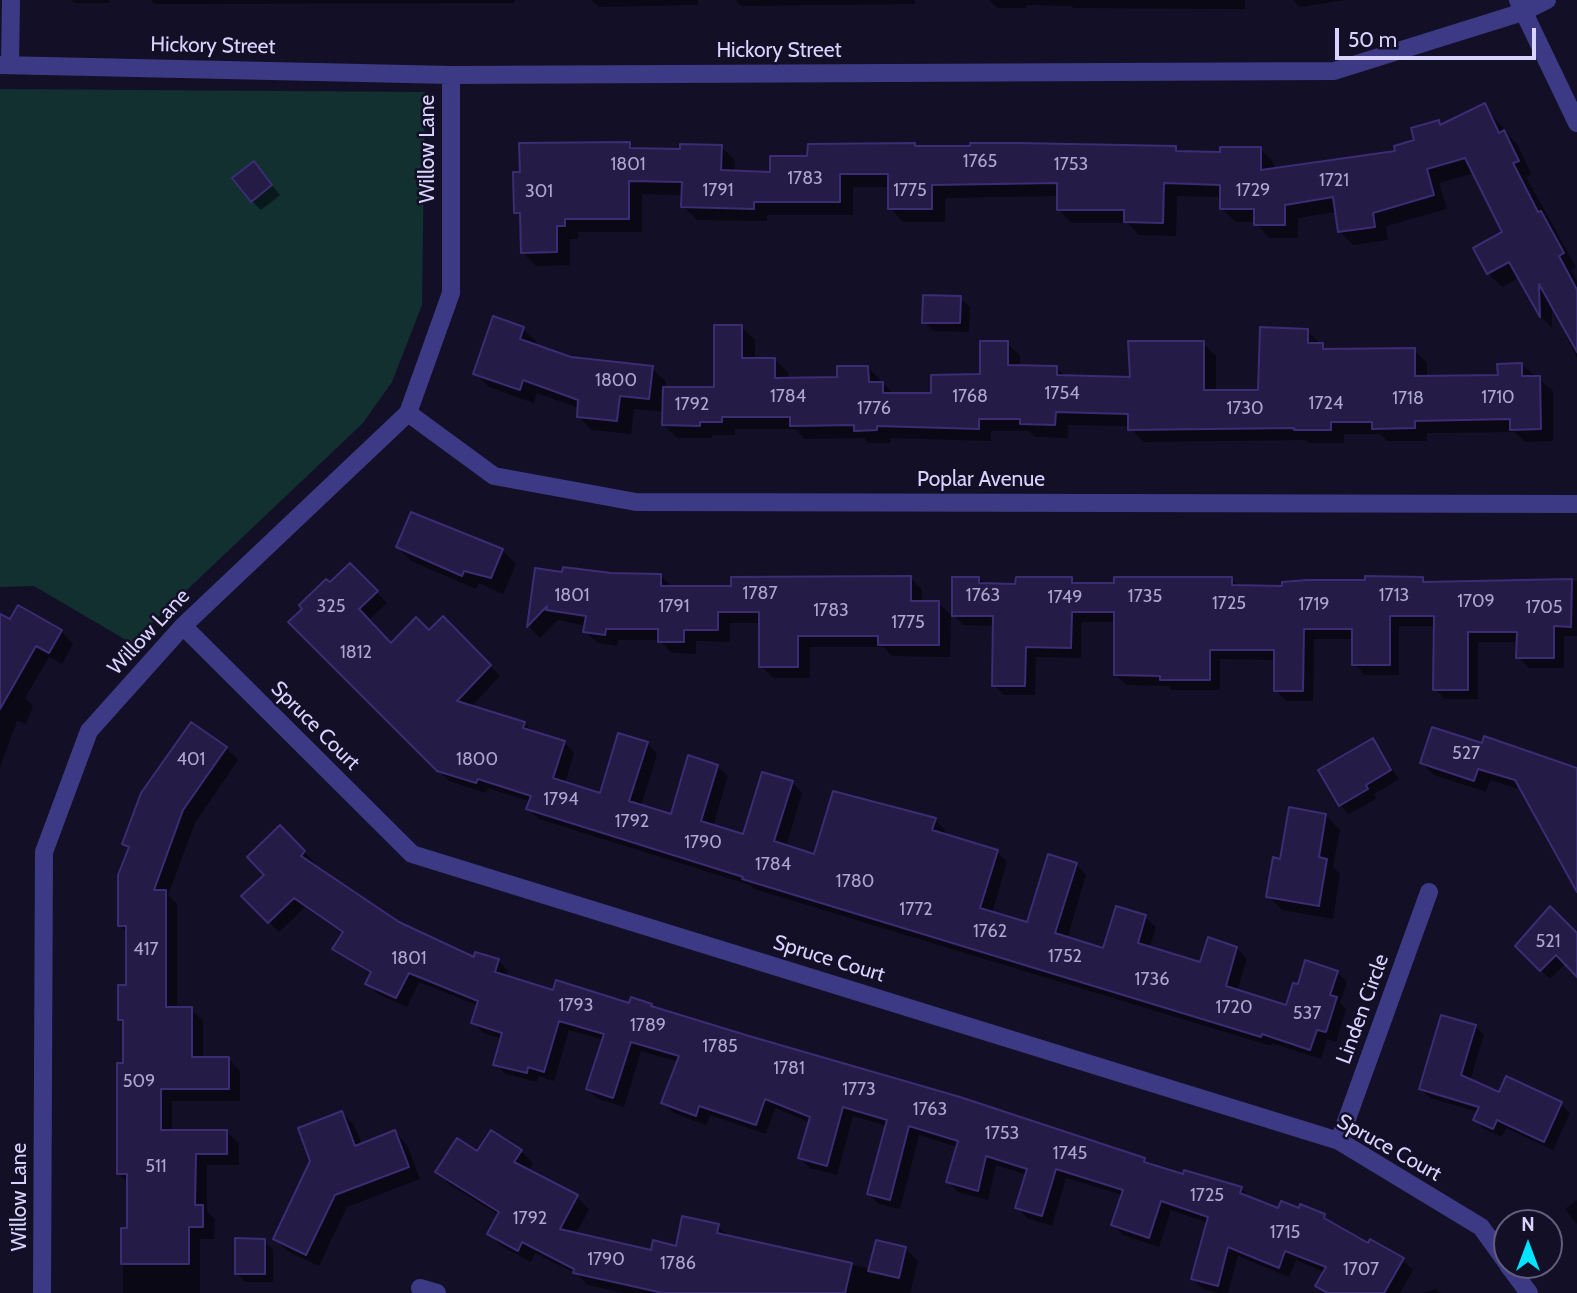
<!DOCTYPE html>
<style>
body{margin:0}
#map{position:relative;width:1577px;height:1293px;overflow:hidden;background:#130f26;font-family:Cabin,sans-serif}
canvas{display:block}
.north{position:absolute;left:1493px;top:1209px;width:70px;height:70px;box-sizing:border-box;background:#130f26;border:2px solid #625e7d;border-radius:50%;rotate:0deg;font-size:19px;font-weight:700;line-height:28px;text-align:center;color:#d9d4ff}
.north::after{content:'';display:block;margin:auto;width:24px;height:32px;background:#00e5ff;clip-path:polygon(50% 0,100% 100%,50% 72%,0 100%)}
.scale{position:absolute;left:1335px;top:28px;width:201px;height:32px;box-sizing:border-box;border:4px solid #d9d4ff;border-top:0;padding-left:9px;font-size:21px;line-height:24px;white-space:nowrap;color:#d9d4ff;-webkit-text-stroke:5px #130f26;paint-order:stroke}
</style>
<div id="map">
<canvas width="1577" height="1293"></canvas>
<div class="north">N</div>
<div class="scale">50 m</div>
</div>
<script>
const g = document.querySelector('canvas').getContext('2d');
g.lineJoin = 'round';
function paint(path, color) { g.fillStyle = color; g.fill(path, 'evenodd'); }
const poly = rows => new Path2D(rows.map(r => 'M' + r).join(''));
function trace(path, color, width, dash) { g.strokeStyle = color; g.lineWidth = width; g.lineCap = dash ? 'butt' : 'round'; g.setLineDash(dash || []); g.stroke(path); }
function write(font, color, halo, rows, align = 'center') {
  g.font = font + ' Cabin,sans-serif'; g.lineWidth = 5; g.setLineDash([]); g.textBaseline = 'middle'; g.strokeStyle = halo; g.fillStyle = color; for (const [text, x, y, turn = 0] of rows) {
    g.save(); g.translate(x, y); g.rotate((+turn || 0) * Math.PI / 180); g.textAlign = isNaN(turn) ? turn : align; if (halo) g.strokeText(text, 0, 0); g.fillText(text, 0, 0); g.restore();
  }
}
const green = poly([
 [0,89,425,92,422,305,392,382,363,423,131,643,34,586,0,587]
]);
const shadow = poly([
 [71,0,109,0,109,3,75,3],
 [151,0,514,0,514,3,155,4],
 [591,0,698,0,698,5,599,7],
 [735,0,915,0,915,4,741,6],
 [989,0,1245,0,1245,9,1074,8,1071,6,1026,5,1026,8,997,8],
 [1293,0,1344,0,1300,7],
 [1484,105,1518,146,1531,174,1526,177,1576,267,1571,270,1577,281,1577,358,1566,335,1569,334,1552,303,1552,328,1541,316,1520,277,1502,287,1488,273,1504,233,1474,173,1439,183,1447,209,1386,226,1388,240,1353,245,1339,231,1337,212,1298,218,1298,238,1269,238,1256,222,1236,222,1222,209,1222,197,1177,196,1176,236,1139,235,1128,223,1072,223,1059,210,1059,196,945,198,945,222,903,222,890,208,890,187,853,187,853,215,767,215,767,221,697,220,683,206,683,195,642,194,642,232,578,232,578,239,570,239,570,265,536,266,522,252,521,218,515,212,630,144,636,150,682,151,721,147,735,160,734,172,772,174,809,158,914,144,918,148,1176,148,1181,153,1222,154,1260,149,1274,163,1274,170,1397,152,1416,142,1438,122,1442,126],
 [254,163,280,195,261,210,252,201],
 [960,298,970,307,969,332,933,331,924,322],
 [494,318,523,329,537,342,536,347,570,359,652,368,666,382,665,388,716,389,741,327,755,340,755,359,774,359,788,372,788,379,839,379,868,367,894,395,933,394,981,376,1007,343,1020,356,1020,367,1056,368,1066,377,1132,379,1203,343,1216,356,1216,392,1260,392,1307,331,1328,351,1414,350,1427,363,1427,378,1499,377,1522,365,1553,391,1553,441,1525,442,1515,432,1427,433,1427,441,1387,441,1380,434,1344,434,1344,443,1309,443,1306,440,1143,442,1129,426,1068,425,1068,438,1035,437,1029,431,991,431,991,441,890,438,890,443,869,443,864,438,805,439,795,429,735,429,735,435,712,435,712,438,677,438,664,425,664,412,634,409,631,434,592,430,578,416,579,408,537,393,534,403,489,387,475,373],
 [440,523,502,550,516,564,503,594,479,583,476,589,411,561,398,547],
 [350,565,387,603,368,621,391,645,429,632,443,618,500,676,471,707,524,723,534,733,564,742,574,753,565,783,601,795,647,743,657,754,641,806,672,816,717,766,728,776,713,826,744,836,792,782,802,793,786,847,815,856,935,820,945,830,944,835,997,852,1007,862,992,913,1028,924,1076,864,1086,875,1067,939,1105,950,1145,917,1156,927,1149,948,1201,964,1237,948,1247,959,1237,991,1287,1007,1299,986,1337,972,1347,982,1340,1003,1346,1009,1336,1042,1327,1039,1321,1059,1272,1043,1271,1046,754,889,750,885,539,819,528,809,531,802,488,788,486,793,449,781,291,622],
 [537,570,564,574,661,576,673,588,733,588,910,577,922,590,922,603,938,603,951,615,950,657,892,656,883,647,810,647,810,678,773,678,761,666,761,623,730,623,730,642,696,641,696,654,672,653,659,640,618,640,617,646,598,643,585,631,586,626,558,620,540,638,529,627],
 [978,578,985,585,1017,585,1072,579,1077,585,1231,579,1240,587,1283,588,1422,578,1428,584,1577,581,1577,636,1564,636,1564,668,1529,668,1518,657,1518,642,1478,642,1478,699,1445,699,1435,689,1435,626,1399,626,1399,675,1365,675,1354,664,1354,639,1314,639,1313,701,1286,701,1276,690,1276,660,1220,659,1220,690,1172,690,1168,686,1126,685,1116,675,1116,622,1081,622,1081,658,1036,657,1035,695,1004,695,994,685,994,626,964,625,953,615],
 [0,616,10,622,61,631,73,644,62,664,49,657,25,698,33,706,26,724,17,721,0,767],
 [1372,740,1399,779,1374,794,1376,799,1349,814,1340,805],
 [1483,745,1577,770,1577,881,1522,790,1490,780,1486,792,1434,775,1422,763],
 [226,748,238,760,195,823,168,895,177,904,177,1009,191,1009,203,1021,203,1058,228,1058,240,1071,240,1101,172,1101,172,1132,227,1132,239,1144,239,1165,207,1165,207,1211,215,1219,214,1239,200,1239,200,1293,123,1293,123,1230,129,1230,129,1184,119,1174,125,1065,125,1025,120,1020,127,987,128,934,120,925,130,849,124,844],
 [1326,816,1340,830,1333,867,1340,874,1333,919,1282,910,1268,896,1281,861],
 [280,828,314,862,312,865,398,923,475,960,498,960,508,971,506,977,554,992,630,1005,651,1005,655,1010,1145,1160,1150,1165,1184,1176,1241,1188,1251,1199,1279,1210,1324,1216,1333,1225,1368,1245,1403,1260,1413,1270,1400,1293,1325,1293,1318,1286,1325,1272,1296,1260,1289,1277,1238,1256,1228,1293,1218,1293,1203,1289,1193,1279,1208,1223,1171,1210,1159,1247,1123,1235,1113,1225,1123,1195,1066,1178,1052,1226,1027,1218,1017,1207,1027,1175,996,1165,988,1200,958,1192,948,1181,958,1147,919,1135,900,1209,879,1204,869,1194,887,1126,853,1116,837,1175,810,1168,800,1158,810,1122,775,1108,766,1134,710,1115,706,1125,674,1113,663,1103,679,1062,641,1051,624,1107,598,1099,588,1089,604,1040,569,1030,554,1081,538,1076,537,1082,506,1074,495,1064,502,1039,484,1033,473,1023,479,1006,419,982,407,1007,378,994,368,984,372,975,334,948,343,934,305,907,279,932,244,896,267,875],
 [1577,935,1577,974,1566,963,1550,979,1517,946],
 [1475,1026,1484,1035,1470,1081,1500,1094,1507,1079,1561,1104,1570,1113,1553,1150,1506,1128,1502,1137,1484,1129,1475,1120,1478,1112,1430,1098,1421,1089],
 [1429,1090,1488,1108,1487,1111,1429,1094],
 [342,1113,354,1125,362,1145,395,1132,407,1145,420,1179,347,1207,319,1266,287,1251,275,1239,312,1161],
 [521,1151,533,1163,528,1172,577,1197,589,1209,575,1235,652,1252,677,1248,718,1226,730,1238,871,1269,905,1249,918,1261,910,1293,624,1293,588,1285,577,1274,535,1253,531,1262,501,1246,489,1234,499,1215,450,1185,438,1172,478,1153],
 [1577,1200,1577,1224,1565,1209],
 [264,1241,273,1250,273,1282,245,1282,236,1273],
 [1436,1289,1441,1293,1422,1293]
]);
const building = poly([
 [1485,103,1499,133,1504,130,1519,161,1513,163,1538,212,1541,211,1564,253,1559,256,1577,290,1577,352,1539,284,1540,317,1509,262,1487,274,1473,248,1502,232,1465,158,1427,169,1434,195,1373,213,1375,227,1338,232,1333,197,1285,205,1285,225,1254,225,1254,209,1220,209,1220,185,1164,183,1163,223,1124,222,1124,210,1057,210,1057,183,932,185,932,209,888,209,888,174,840,174,840,202,754,202,754,209,681,207,682,182,629,181,629,219,565,219,565,226,557,226,557,252,521,253,520,213,514,213,513,172,520,172,519,143,630,142,630,148,680,149,680,144,722,145,721,170,770,172,770,156,807,156,808,144,915,143,915,146,970,146,970,143,1018,143,1176,146,1176,151,1220,152,1220,147,1261,147,1261,170,1395,151,1394,146,1414,140,1411,128,1439,120,1440,125,1485,103],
 [254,161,272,185,251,202,232,178,254,161],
 [923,295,961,296,960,323,922,323,923,295],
 [493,316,524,327,520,339,571,357,653,366,649,399,620,396,617,421,577,417,578,400,523,380,520,390,473,374,493,316],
 [714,325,742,325,742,358,775,358,775,378,837,377,837,366,868,366,869,382,883,382,883,393,931,393,931,375,980,374,980,341,1008,341,1008,365,1057,366,1057,375,1130,377,1128,341,1204,341,1204,390,1258,390,1260,327,1308,329,1308,343,1323,343,1323,349,1415,348,1415,376,1498,375,1497,364,1522,363,1522,376,1540,376,1541,429,1510,430,1510,419,1415,421,1415,428,1372,429,1372,422,1331,422,1331,430,1294,430,1294,428,1128,430,1128,414,1056,412,1055,425,1020,424,1020,419,979,419,979,429,877,426,877,430,854,431,854,425,790,426,790,417,722,417,722,422,700,422,700,426,662,425,663,387,714,387,714,325],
 [411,512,503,549,491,578,464,571,462,576,396,547,411,512],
 [350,563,378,591,359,609,391,643,416,617,429,630,443,616,491,665,457,701,525,722,523,728,565,741,553,778,600,793,618,733,648,742,629,801,671,814,688,755,718,765,701,821,743,834,762,772,793,781,774,841,814,854,833,791,936,818,932,830,998,850,980,908,1027,922,1048,854,1077,863,1055,933,1103,948,1116,906,1146,915,1138,943,1200,962,1208,937,1237,947,1226,986,1286,1005,1293,983,1298,984,1305,960,1338,971,1330,995,1337,997,1326,1032,1317,1030,1310,1050,1262,1034,1261,1037,742,879,743,877,526,809,531,796,478,779,476,783,437,771,288,622,302,609,299,605,326,579,330,582,350,563],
 [563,567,611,573,661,574,661,586,731,586,731,577,911,576,911,601,939,601,939,645,878,645,878,636,798,636,798,667,759,667,759,612,718,612,718,630,684,630,684,642,658,642,658,629,606,629,605,635,583,632,586,616,546,610,547,606,527,627,535,568,562,572,563,567],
 [1365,576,1423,577,1423,582,1572,579,1571,627,1554,626,1554,658,1516,658,1517,632,1468,632,1468,690,1433,690,1434,616,1390,616,1390,665,1352,665,1352,629,1304,629,1303,691,1274,691,1274,650,1210,650,1210,680,1160,680,1160,676,1114,675,1114,612,1072,612,1071,648,1026,647,1025,686,992,686,993,616,952,616,952,577,979,577,979,583,1015,584,1016,577,1072,577,1072,583,1114,583,1114,577,1232,577,1232,585,1282,586,1282,582,1307,580,1365,580,1365,576],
 [18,605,62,630,49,653,36,646,0,709,0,614,10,619,18,605],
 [191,722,227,747,183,810,154,890,166,890,166,1007,192,1007,192,1057,229,1057,229,1089,161,1089,161,1130,227,1130,227,1154,196,1154,195,1205,203,1205,203,1227,189,1227,189,1264,121,1264,121,1228,127,1228,127,1174,117,1174,117,1063,123,1063,123,1020,118,1020,118,985,126,985,126,926,118,926,118,875,129,847,122,844,141,793,191,722],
 [1432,727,1482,743,1484,736,1577,768,1577,892,1515,780,1478,769,1474,781,1420,763,1432,727],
 [1373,738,1391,770,1366,785,1368,789,1339,806,1318,770,1373,738],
 [1289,807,1326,814,1319,857,1327,859,1319,906,1266,897,1273,857,1280,859,1289,807],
 [280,825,305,851,301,856,399,922,474,957,475,952,499,959,495,972,553,990,556,980,629,1003,631,997,652,1004,651,1006,749,1036,960,1097,1145,1158,1144,1162,1183,1174,1184,1170,1242,1187,1240,1193,1278,1208,1281,1201,1299,1208,1300,1204,1325,1214,1324,1218,1368,1243,1370,1239,1404,1258,1384,1293,1328,1293,1315,1286,1326,1267,1285,1251,1279,1268,1228,1247,1218,1286,1191,1279,1208,1217,1161,1201,1149,1238,1111,1225,1123,1190,1056,1169,1042,1216,1015,1208,1027,1169,986,1156,978,1191,946,1182,958,1141,909,1126,890,1200,867,1194,887,1120,843,1107,827,1166,798,1158,810,1117,765,1099,756,1125,699,1106,696,1116,661,1103,679,1056,631,1042,613,1098,586,1089,604,1034,559,1021,544,1072,528,1067,527,1073,493,1065,502,1033,471,1023,478,1001,409,973,396,998,365,984,371,972,332,949,343,932,294,898,268,923,241,896,264,875,247,857,280,825],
 [1550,906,1577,933,1577,977,1556,955,1540,971,1515,946,1550,906],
 [1441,1015,1476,1025,1461,1075,1499,1092,1506,1076,1562,1102,1544,1142,1497,1120,1493,1129,1473,1120,1479,1107,1419,1089,1441,1015],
 [342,1111,355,1146,395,1130,409,1167,335,1195,306,1255,273,1239,310,1161,298,1128,342,1111],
 [491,1130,522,1150,514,1162,578,1195,560,1229,651,1250,653,1240,676,1246,682,1216,719,1224,717,1233,852,1263,845,1293,663,1293,573,1273,574,1269,522,1242,518,1251,487,1234,499,1212,435,1172,457,1138,477,1151,491,1130],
 [235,1238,265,1239,265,1274,235,1274,235,1238],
 [876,1240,906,1247,899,1278,868,1271,876,1240]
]);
const street = poly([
 [1518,0,1577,123],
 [10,64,11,0],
 [0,65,451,75,1334,71,1523,12,1547,0],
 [408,413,494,476,636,502,1577,504],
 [183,626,412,854,1339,1141,1481,1227,1507,1263],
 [1339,1141,1429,892],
 [1508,1265,1529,1293],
 [420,1288,437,1293],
 [42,1293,44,852,89,731,183,626,408,413,451,293,451,75]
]);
const numberNames = [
 ["1765",980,162],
 ["1801",628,165],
 ["1753",1071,165],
 ["1783",805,179],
 ["1721",1334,181],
 ["1791",718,191],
 ["1775",910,191],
 ["1729",1253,191],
 ["301",539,192],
 ["1800",616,381],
 ["1754",1062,394],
 ["1784",788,397],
 ["1768",970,397],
 ["1710",1498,398],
 ["1718",1408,399],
 ["1724",1326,404],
 ["1792",692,405],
 ["1776",874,409],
 ["1730",1245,409],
 ["1787",760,594],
 ["1801",572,596],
 ["1763",983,596],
 ["1713",1394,596],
 ["1735",1145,597],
 ["1749",1065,598],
 ["1709",1476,602],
 ["1725",1229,604],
 ["1719",1314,605],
 ["325",331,607],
 ["1791",674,607],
 ["1705",1544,608],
 ["1783",831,611],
 ["1775",908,623],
 ["1812",356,653],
 ["527",1466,754],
 ["401",191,760],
 ["1800",477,760],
 ["1794",561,800],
 ["1792",632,822],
 ["1790",703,843],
 ["1784",773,865],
 ["1780",855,882],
 ["1772",916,910],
 ["1762",990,932],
 ["521",1548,942],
 ["417",146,950],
 ["1752",1065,957],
 ["1801",409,959],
 ["1736",1152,980],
 ["1793",576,1006],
 ["1720",1234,1008],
 ["537",1307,1014],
 ["1789",648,1026],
 ["1785",720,1047],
 ["1781",789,1069],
 ["509",139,1082],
 ["1773",859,1090],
 ["1763",930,1110],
 ["1753",1002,1134],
 ["1745",1070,1154],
 ["511",156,1167],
 ["1725",1207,1196],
 ["1792",530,1219],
 ["1715",1285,1233],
 ["1790",606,1260],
 ["1786",678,1264],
 ["1707",1361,1270]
];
const streetNames = [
 ["Hickory Street",213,46,1],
 ["Hickory Street",779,51],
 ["Willow Lane",428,149,-90],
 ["Poplar Avenue",981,480],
 ["Willow Lane",149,632,-47],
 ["Spruce Court",315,726,45],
 ["Spruce Court",829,959,17],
 ["Linden Circle",1363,1009,-70],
 ["Spruce Court",1389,1148,29],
 ["Willow Lane",20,1197,-90]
];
paint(green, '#12302f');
paint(shadow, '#0007');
paint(building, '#241b47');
trace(building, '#3b2d73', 2);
trace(street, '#3d3a85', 18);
write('18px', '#aca6d1', null, numberNames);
write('21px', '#d9d4ff', '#130f26', streetNames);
</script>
